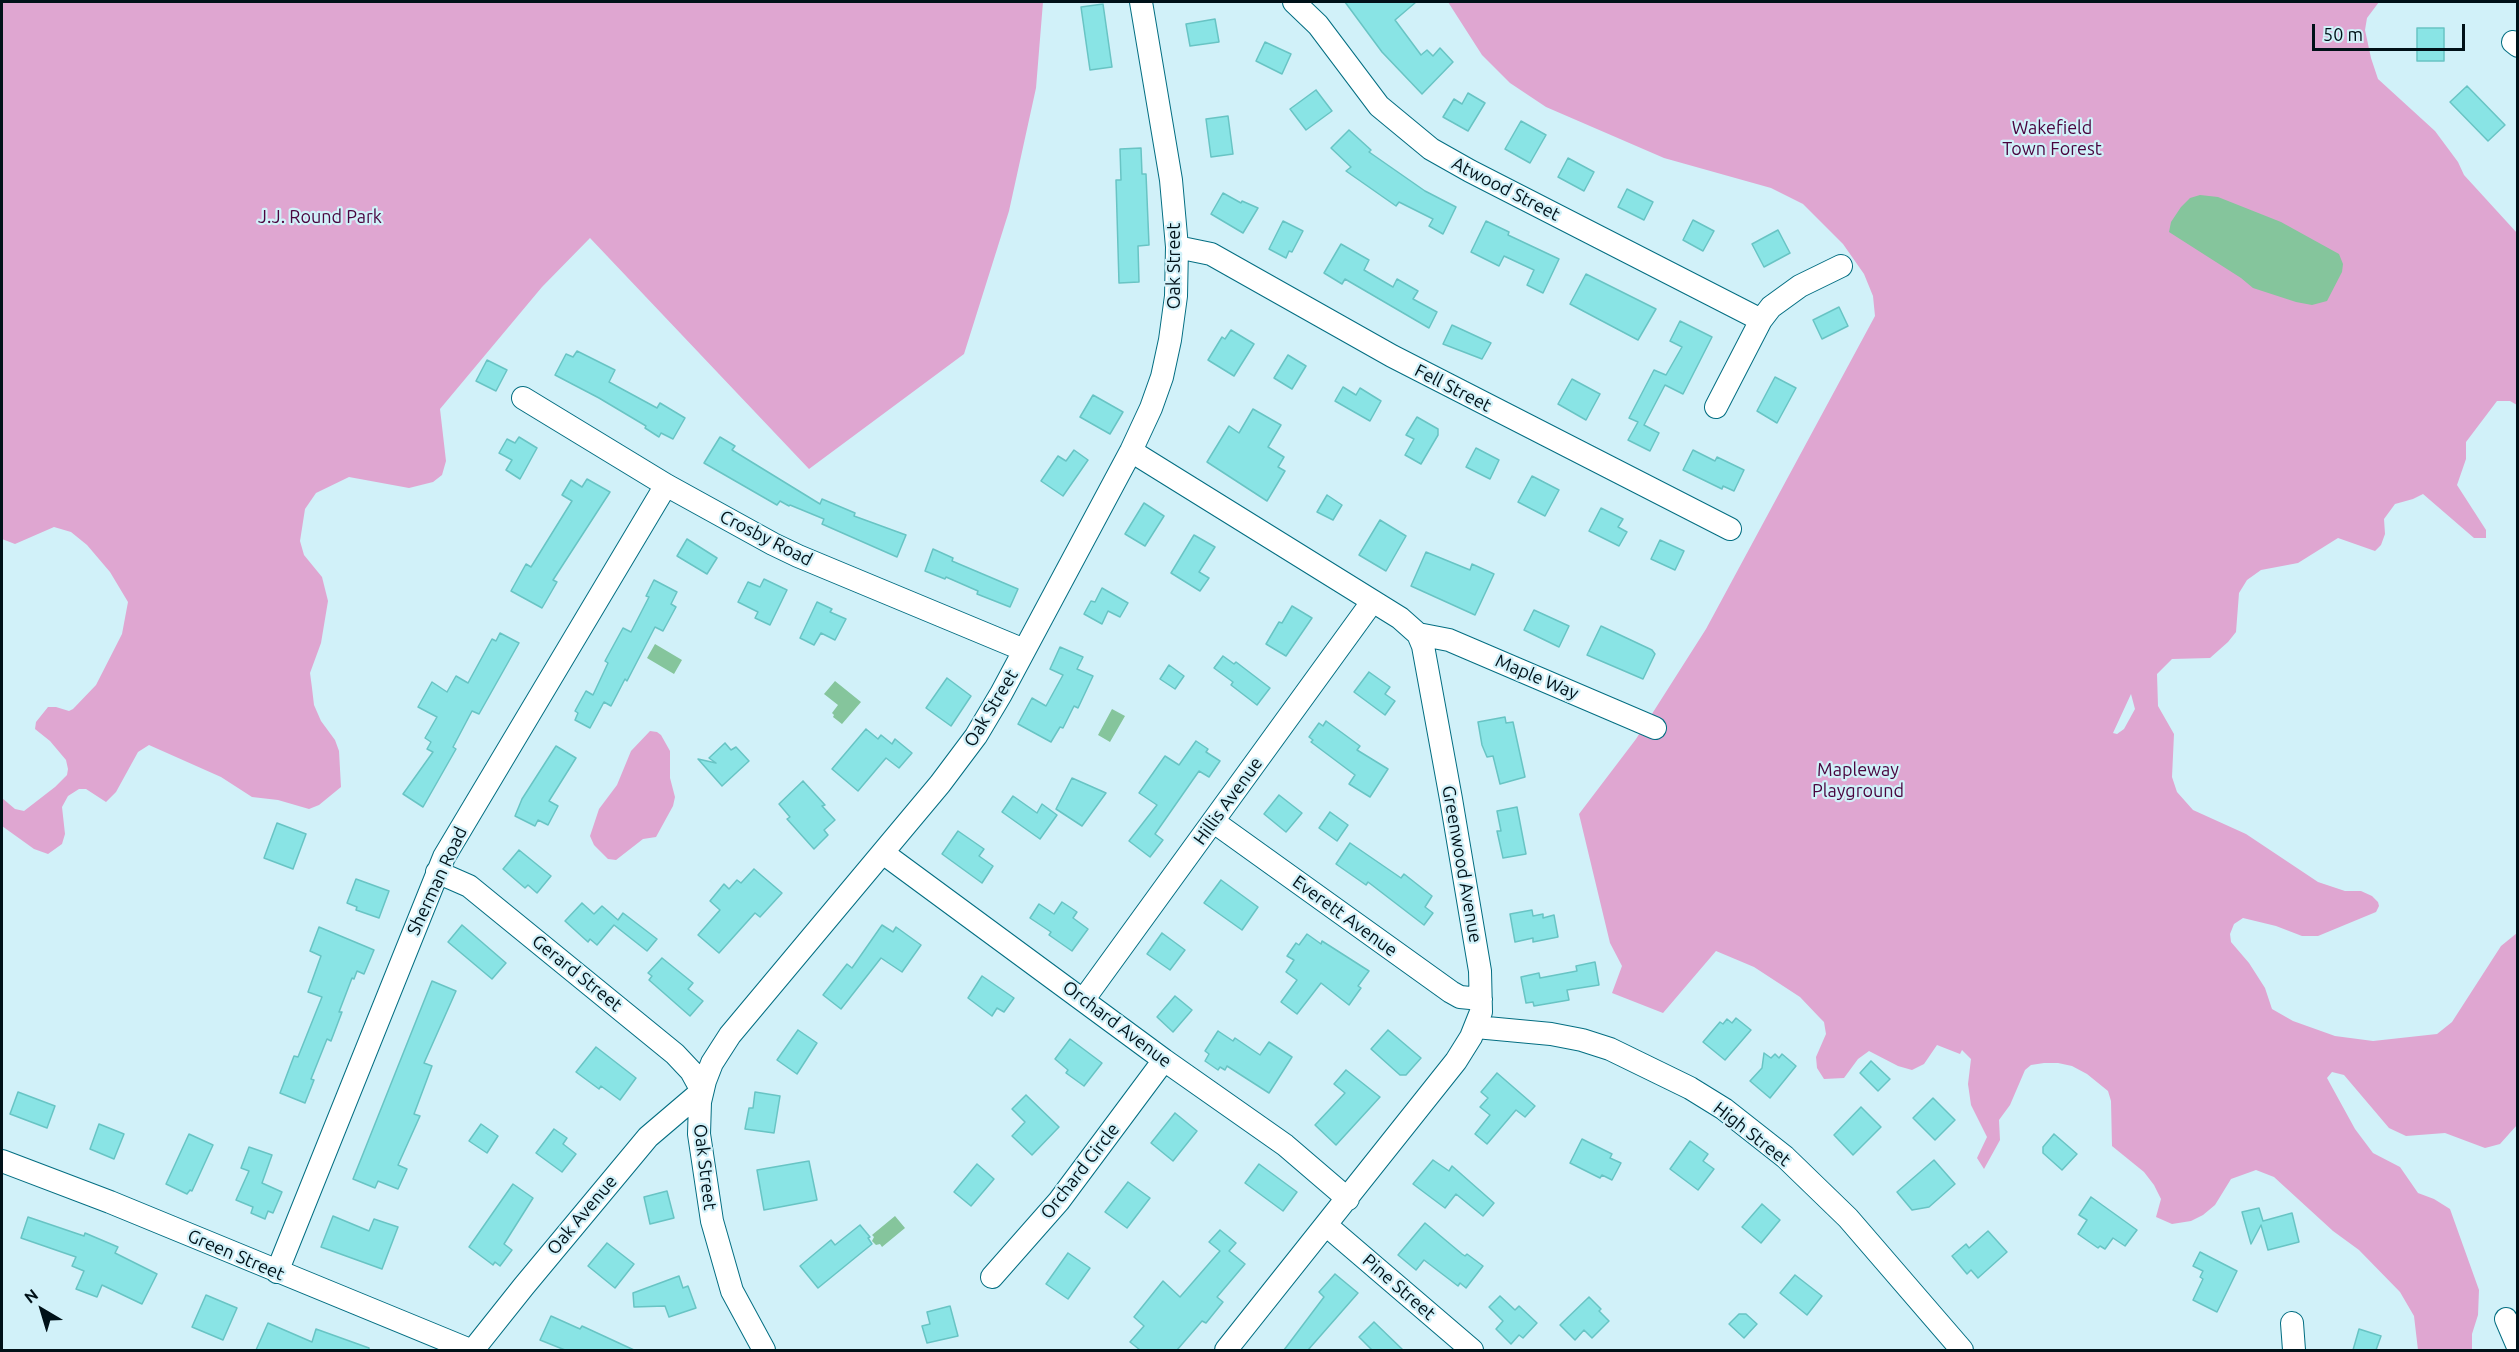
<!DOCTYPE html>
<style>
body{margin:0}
#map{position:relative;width:2519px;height:1352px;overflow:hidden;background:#d1f1f9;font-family:Ubuntu,sans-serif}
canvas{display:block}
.frame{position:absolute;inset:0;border:3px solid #001118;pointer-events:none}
.north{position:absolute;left:12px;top:1280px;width:60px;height:60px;-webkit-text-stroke:4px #d1f1f9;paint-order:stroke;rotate:322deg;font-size:16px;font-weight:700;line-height:24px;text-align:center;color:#001118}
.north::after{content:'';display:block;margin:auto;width:21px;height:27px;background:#001118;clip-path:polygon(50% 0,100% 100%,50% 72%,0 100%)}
.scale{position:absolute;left:2312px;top:24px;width:153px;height:27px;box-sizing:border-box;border:3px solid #001118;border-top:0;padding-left:8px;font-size:18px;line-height:21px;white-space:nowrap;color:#001118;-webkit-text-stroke:4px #d1f1f9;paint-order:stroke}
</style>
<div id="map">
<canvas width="2519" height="1352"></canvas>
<div class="frame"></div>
<div class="north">N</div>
<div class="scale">50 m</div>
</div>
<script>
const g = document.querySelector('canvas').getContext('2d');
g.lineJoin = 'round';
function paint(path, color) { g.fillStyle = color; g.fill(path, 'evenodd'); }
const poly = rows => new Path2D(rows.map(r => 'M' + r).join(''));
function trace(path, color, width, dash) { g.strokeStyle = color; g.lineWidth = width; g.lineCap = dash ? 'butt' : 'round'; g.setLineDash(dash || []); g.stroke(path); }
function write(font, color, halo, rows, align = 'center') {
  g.font = font + ' Ubuntu,sans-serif'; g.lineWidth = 4.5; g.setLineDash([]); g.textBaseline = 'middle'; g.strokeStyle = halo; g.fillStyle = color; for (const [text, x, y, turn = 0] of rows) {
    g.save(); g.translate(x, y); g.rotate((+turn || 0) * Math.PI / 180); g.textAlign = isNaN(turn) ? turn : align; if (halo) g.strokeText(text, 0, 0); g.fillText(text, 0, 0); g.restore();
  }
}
const green = poly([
 [2,2,1043,2,1036,88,1009,211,964,354,809,469,590,238,542,287,440,409,446,461,442,475,433,482,409,488,349,477,316,493,305,509,300,541,304,555,322,577,328,601,321,643,310,673,312,688,314,705,321,721,335,740,339,751,341,787,319,805,309,809,278,800,252,797,221,777,149,745,138,752,116,792,106,802,86,789,79,789,68,796,62,807,65,834,62,844,48,854,34,849,2,826,2,798,15,809,24,811,55,787,67,775,68,769,66,760,50,741,35,729,36,722,48,707,56,707,69,711,73,709,96,685,122,634,128,602,110,572,87,545,71,532,54,527,15,544,2,539],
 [1448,2,2379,2,2367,18,2365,30,2371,58,2378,79,2435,131,2458,162,2464,175,2517,233,2517,405,2510,401,2497,401,2466,442,2466,459,2457,485,2486,530,2486,538,2474,538,2423,494,2413,499,2395,504,2384,519,2385,534,2381,545,2375,551,2338,538,2298,563,2261,570,2247,580,2239,593,2236,632,2228,642,2210,658,2172,659,2157,674,2158,706,2174,734,2172,777,2177,792,2193,810,2246,834,2318,882,2345,891,2361,891,2372,896,2378,902,2379,906,2376,912,2318,936,2302,936,2276,926,2243,918,2234,924,2230,934,2231,942,2249,963,2265,988,2272,1009,2293,1021,2335,1036,2373,1041,2437,1034,2452,1022,2501,946,2517,933,2517,1125,2500,1144,2485,1148,2445,1133,2406,1136,2389,1128,2344,1075,2332,1072,2327,1078,2355,1129,2373,1153,2400,1167,2418,1193,2434,1199,2450,1209,2479,1290,2478,1315,2472,1334,2472,1350,2418,1350,2414,1316,2400,1292,2359,1250,2333,1231,2274,1177,2256,1170,2231,1179,2215,1205,2203,1215,2191,1221,2172,1224,2156,1217,2161,1199,2154,1185,2144,1172,2112,1146,2111,1101,2108,1091,2087,1074,2072,1066,2058,1063,2044,1063,2031,1065,2025,1070,2010,1105,1999,1120,2000,1140,1984,1169,1977,1158,1987,1137,1971,1105,1968,1084,1971,1059,1962,1050,1960,1054,1937,1045,1924,1064,1912,1070,1898,1066,1869,1051,1858,1059,1844,1078,1824,1079,1817,1068,1816,1057,1826,1034,1824,1022,1819,1017,1800,997,1754,967,1716,951,1663,1013,1612,993,1622,966,1610,943,1579,814,1636,739,1706,629,1875,316,1873,296,1864,274,1843,244,1803,204,1771,188,1664,158,1546,107,1510,83,1482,55],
 [2131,694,2135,709,2124,729,2117,734,2113,733],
 [650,731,657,732,661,735,670,751,670,778,675,797,673,806,656,837,643,839,616,860,608,859,594,845,590,836,599,809,617,785,631,751]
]);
const water = poly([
 [2200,195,2218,197,2281,222,2339,254,2343,264,2342,272,2327,301,2312,305,2296,302,2253,288,2241,278,2169,232,2171,222,2181,207,2190,198],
 [655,644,682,660,674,674,647,658],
 [835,681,861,702,842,724,833,717,834,715,832,713,838,705,824,694],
 [1112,709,1125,716,1110,742,1098,735],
 [895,1216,905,1228,882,1247,880,1244,876,1245,872,1241,874,1237,872,1235]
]);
const building = poly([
 [1345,2,1416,2,1395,20,1421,55,1427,50,1433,56,1440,48,1453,62,1422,94,1382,52,1345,2],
 [1103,4,1112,67,1090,70,1081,7,1103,4],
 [1215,19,1219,42,1190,46,1186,24,1215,19],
 [2417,28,2444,28,2444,61,2417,61,2417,28],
 [1265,42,1291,54,1282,74,1256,61,1265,42],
 [2467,86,2505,125,2488,141,2450,102,2467,86],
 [1316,90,1332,111,1306,130,1290,109,1316,90],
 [1468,93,1485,103,1468,131,1443,117,1454,99,1462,104,1468,93],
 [1228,116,1233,154,1211,157,1206,119,1228,116],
 [1521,121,1546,135,1530,163,1505,149,1521,121],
 [1349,130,1371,150,1369,152,1425,191,1456,207,1443,234,1429,226,1433,219,1399,202,1396,206,1346,171,1351,167,1331,148,1349,130],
 [1141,148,1142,174,1146,174,1149,245,1138,246,1139,282,1119,283,1116,180,1121,180,1120,149,1141,148],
 [1568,158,1594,172,1584,191,1558,177,1568,158],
 [1627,189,1653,202,1644,220,1618,207,1627,189],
 [1223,193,1241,203,1242,201,1258,208,1243,233,1211,214,1223,193],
 [1693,220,1714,231,1703,251,1683,240,1693,220],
 [1283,221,1303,231,1292,252,1289,251,1286,258,1269,249,1283,221],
 [1486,221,1509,232,1508,235,1559,259,1543,293,1527,285,1534,270,1504,256,1499,266,1471,252,1486,221],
 [1778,230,1790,253,1764,267,1752,244,1778,230],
 [1341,244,1369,260,1364,270,1393,287,1397,279,1418,291,1413,299,1437,312,1429,328,1345,279,1342,284,1324,273,1341,244],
 [1586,274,1656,309,1638,340,1570,304,1586,274],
 [1839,307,1848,326,1822,339,1813,320,1839,307],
 [1680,321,1712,337,1683,394,1665,385,1644,425,1659,433,1650,451,1628,440,1638,422,1629,418,1654,370,1666,375,1682,347,1670,341,1680,321],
 [1452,325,1491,343,1482,359,1443,344,1452,325],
 [1231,330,1254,344,1234,376,1208,360,1222,337,1225,339,1231,330],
 [577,351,615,370,609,382,657,408,660,403,685,418,673,439,661,433,659,437,645,428,646,426,599,398,555,375,566,354,573,357,577,351],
 [1288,355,1306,366,1292,389,1274,378,1288,355],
 [487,360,507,370,496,391,476,381,487,360],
 [1775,377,1796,388,1777,423,1757,411,1775,377],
 [1572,379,1600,394,1586,420,1558,404,1572,379],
 [1343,387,1356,395,1360,388,1381,401,1370,421,1335,401,1343,387],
 [1093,395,1123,412,1110,434,1080,417,1093,395],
 [1253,409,1281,425,1268,447,1284,457,1278,467,1285,471,1267,501,1207,462,1229,426,1239,433,1253,409],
 [1417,417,1438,429,1438,435,1421,464,1405,455,1414,439,1406,435,1417,417],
 [519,437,537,448,520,479,506,470,512,460,499,453,507,439,515,443,519,437],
 [720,437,735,446,732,450,820,504,822,499,855,513,854,516,906,535,897,557,822,524,824,519,790,505,789,506,780,501,777,505,704,463,720,437],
 [1476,448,1499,460,1490,479,1466,467,1476,448],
 [1074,450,1088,460,1063,496,1041,481,1058,456,1066,461,1074,450],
 [1693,450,1715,461,1717,457,1744,470,1734,491,1723,486,1722,489,1683,470,1693,450],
 [1532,476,1559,490,1545,516,1518,502,1532,476],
 [587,479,610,492,553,580,557,582,542,608,511,591,526,564,531,567,572,501,562,495,571,480,582,487,587,479],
 [1327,495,1342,505,1333,520,1317,512,1327,495],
 [1144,503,1164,516,1145,546,1125,534,1144,503],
 [1601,508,1623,519,1618,527,1627,532,1619,546,1589,531,1601,508],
 [1380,520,1406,536,1386,571,1359,555,1380,520],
 [1194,535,1215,547,1199,572,1209,578,1200,591,1171,573,1194,535],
 [687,539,717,558,707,574,677,556,687,539],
 [1660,540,1684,551,1675,570,1651,559,1660,540],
 [933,549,953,558,952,561,1018,589,1010,607,977,594,978,591,946,577,945,579,925,571,933,549],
 [1426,552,1470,570,1472,564,1494,574,1475,615,1411,586,1426,552],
 [764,579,787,590,770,625,755,618,758,612,738,602,748,582,760,587,764,579],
 [654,580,677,592,671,604,676,607,663,631,655,627,627,681,625,679,611,706,604,702,590,728,575,720,578,713,575,711,586,691,593,695,608,663,605,661,623,628,631,632,649,597,646,596,654,580],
 [1102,588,1128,603,1120,617,1108,611,1102,624,1084,614,1091,601,1095,602,1102,588],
 [817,602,832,609,830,612,846,619,835,640,821,633,814,645,800,638,817,602],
 [1292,606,1312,618,1286,656,1266,644,1279,622,1282,623,1292,606],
 [1534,610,1569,626,1559,647,1524,630,1534,610],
 [1601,626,1652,650,1655,654,1643,679,1587,655,1601,626],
 [500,633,519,643,479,714,472,711,453,747,456,749,423,807,403,794,433,752,427,749,431,742,425,738,437,717,418,707,432,682,447,692,456,676,468,683,492,639,496,641,500,633],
 [1060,647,1083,657,1077,669,1093,676,1078,708,1074,706,1063,728,1060,727,1051,742,1018,724,1032,698,1046,706,1063,675,1050,669,1060,647],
 [1223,656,1234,664,1236,662,1270,688,1257,705,1231,685,1233,682,1214,668,1223,656],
 [1169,665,1184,676,1175,689,1160,679,1169,665],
 [1369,672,1390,687,1385,694,1395,701,1385,715,1354,692,1369,672],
 [947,678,971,696,951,726,926,708,947,678],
 [1505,717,1506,723,1513,722,1525,777,1500,784,1493,756,1487,757,1482,745,1478,722,1505,717],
 [1326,721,1360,746,1357,750,1388,769,1370,797,1349,784,1355,775,1311,742,1313,740,1309,737,1319,723,1323,726,1326,721],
 [866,729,878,739,881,735,892,744,895,739,912,753,899,768,886,758,858,791,832,769,866,729],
 [1196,741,1208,749,1206,752,1220,761,1209,777,1199,771,1155,834,1163,840,1150,857,1129,841,1157,805,1139,793,1165,756,1179,765,1196,741],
 [725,743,731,750,736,747,749,761,722,786,698,759,716,763,709,758,725,743],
 [556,746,576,758,549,801,558,806,548,825,538,820,535,826,515,816,522,799,556,746],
 [1072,778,1106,793,1082,826,1056,809,1072,778],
 [803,781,825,805,822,806,835,820,824,830,828,835,814,849,787,819,790,817,779,804,803,781],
 [1279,795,1302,813,1286,832,1264,814,1279,795],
 [1013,796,1037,813,1042,804,1057,815,1040,839,1002,812,1013,796],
 [1517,807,1526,854,1503,858,1497,831,1501,831,1497,811,1517,807],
 [1330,812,1348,825,1337,841,1319,828,1330,812],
 [277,823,306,834,293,869,264,858,277,823],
 [958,831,984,849,979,856,993,866,982,883,942,854,958,831],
 [1350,843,1401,878,1404,874,1432,896,1425,907,1433,913,1424,925,1368,882,1366,885,1336,864,1350,843],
 [519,850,551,876,537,893,528,885,525,888,503,869,519,850],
 [754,869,782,893,760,917,755,913,719,953,698,935,720,910,710,901,724,884,729,889,737,880,741,883,754,869],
 [356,879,389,891,379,918,356,910,357,907,347,903,356,879],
 [1221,880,1258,907,1242,930,1204,903,1221,880],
 [1062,902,1077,912,1073,918,1088,929,1072,951,1049,935,1051,932,1030,918,1039,904,1054,914,1062,902],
 [582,903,594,914,602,906,618,920,623,913,657,939,647,951,614,925,597,945,590,939,588,942,565,921,582,903],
 [1532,910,1533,916,1543,914,1543,918,1554,915,1558,937,1533,942,1533,938,1515,942,1510,914,1532,910],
 [462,925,506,963,492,979,448,942,462,925],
 [882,925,893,932,896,927,921,945,902,972,881,958,841,1009,823,995,847,964,852,968,882,925],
 [319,927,374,950,364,974,357,971,354,979,352,978,339,1012,342,1012,331,1041,327,1039,311,1079,314,1080,305,1103,280,1093,294,1056,298,1057,322,997,308,992,321,956,310,951,319,927],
 [1162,933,1185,950,1170,970,1147,954,1162,933],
 [1307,934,1321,944,1322,941,1369,971,1358,986,1361,988,1349,1005,1321,983,1297,1014,1281,1002,1297,980,1286,972,1294,960,1287,956,1296,943,1299,945,1307,934],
 [662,958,693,983,688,989,703,1001,690,1016,649,980,652,976,648,973,662,958],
 [1595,962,1599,985,1567,990,1569,1000,1534,1006,1533,1002,1526,1003,1521,977,1539,973,1540,978,1577,971,1576,966,1595,962],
 [982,976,1014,998,1004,1012,997,1008,992,1016,968,998,982,976],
 [432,981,456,991,424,1063,432,1066,414,1114,420,1116,398,1165,407,1169,398,1189,378,1181,375,1188,353,1179,432,981],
 [1175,996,1192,1010,1173,1032,1157,1017,1175,996],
 [1736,1018,1751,1030,1725,1060,1703,1042,1720,1022,1723,1024,1727,1019,1732,1023,1736,1018],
 [798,1030,817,1043,797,1074,777,1060,798,1030],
 [1388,1030,1421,1058,1406,1075,1400,1075,1371,1049,1388,1030],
 [1218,1031,1233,1041,1235,1038,1260,1055,1269,1042,1292,1057,1269,1093,1227,1066,1225,1070,1220,1067,1218,1070,1205,1061,1209,1054,1205,1051,1218,1031],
 [1070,1039,1102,1063,1084,1086,1066,1073,1068,1070,1055,1059,1070,1039],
 [596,1047,636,1078,620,1100,601,1086,599,1089,576,1072,596,1047],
 [1764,1053,1771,1058,1775,1054,1779,1058,1782,1054,1796,1066,1770,1098,1750,1081,1762,1068,1764,1053],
 [1871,1061,1890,1079,1878,1091,1860,1073,1871,1061],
 [1346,1070,1380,1097,1336,1145,1315,1125,1345,1093,1334,1084,1346,1070],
 [1497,1073,1535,1106,1525,1117,1516,1110,1487,1144,1475,1134,1490,1115,1480,1107,1488,1098,1481,1092,1497,1073],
 [18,1092,55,1106,47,1128,10,1114,18,1092],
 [755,1092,780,1096,774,1133,745,1129,749,1108,753,1108,755,1092],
 [1026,1095,1059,1127,1032,1155,1012,1136,1025,1122,1012,1109,1026,1095],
 [1933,1098,1955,1120,1935,1140,1913,1118,1933,1098],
 [1861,1107,1881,1127,1853,1155,1834,1135,1861,1107],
 [1175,1113,1197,1131,1173,1161,1151,1143,1175,1113],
 [99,1124,124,1134,114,1159,90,1149,99,1124],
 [481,1124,498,1136,487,1153,469,1141,481,1124],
 [554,1129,567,1138,563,1144,576,1154,562,1172,536,1153,554,1129],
 [189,1134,213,1145,192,1191,190,1190,187,1194,166,1184,189,1134],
 [2054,1134,2077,1154,2062,1170,2043,1153,2043,1147,2054,1134],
 [1582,1139,1612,1154,1610,1158,1621,1163,1612,1180,1602,1175,1600,1178,1570,1163,1582,1139],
 [1690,1141,1708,1154,1703,1161,1714,1169,1698,1190,1670,1169,1690,1141],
 [249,1147,272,1155,262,1183,282,1192,273,1213,268,1211,265,1219,251,1213,253,1207,236,1200,249,1171,241,1168,249,1147],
 [1433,1160,1449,1171,1452,1166,1494,1203,1483,1216,1456,1194,1445,1208,1413,1184,1433,1160],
 [1934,1160,1955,1184,1929,1207,1912,1210,1897,1192,1934,1160],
 [809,1161,817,1200,764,1210,757,1170,809,1161],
 [977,1164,994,1179,971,1206,954,1192,977,1164],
 [1259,1164,1297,1192,1283,1211,1245,1183,1259,1164],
 [1128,1182,1150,1198,1127,1228,1105,1212,1128,1182],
 [513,1184,533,1198,504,1244,512,1250,500,1266,495,1262,493,1265,469,1247,513,1184],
 [667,1191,674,1218,650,1224,644,1197,667,1191],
 [2091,1197,2137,1230,2125,1246,2113,1238,2105,1249,2100,1246,2098,1248,2078,1234,2087,1220,2079,1215,2091,1197],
 [1762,1204,1780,1220,1761,1243,1742,1227,1762,1204],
 [2259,1208,2263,1221,2292,1213,2299,1242,2268,1250,2261,1225,2251,1244,2242,1212,2259,1208],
 [333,1216,369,1231,374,1219,398,1227,382,1269,321,1247,333,1216],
 [28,1217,84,1236,85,1233,118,1247,115,1253,157,1274,142,1304,102,1285,97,1297,76,1289,84,1271,72,1266,76,1257,21,1238,28,1217],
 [1425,1223,1462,1254,1465,1256,1467,1254,1483,1266,1466,1288,1460,1283,1458,1286,1424,1260,1416,1270,1398,1255,1425,1223],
 [860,1225,870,1237,868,1238,872,1244,818,1288,800,1266,831,1240,835,1245,860,1225],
 [1220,1230,1236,1243,1229,1251,1245,1264,1217,1297,1223,1302,1206,1323,1202,1321,1177,1350,1140,1350,1130,1342,1144,1326,1134,1317,1163,1281,1180,1297,1220,1251,1209,1242,1220,1230],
 [1988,1231,2007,1252,1978,1278,1971,1270,1967,1274,1952,1256,1966,1244,1969,1248,1988,1231],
 [607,1243,634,1264,615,1288,588,1266,607,1243],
 [2200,1252,2237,1271,2217,1312,2193,1300,2203,1279,2200,1277,2203,1271,2193,1266,2200,1252],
 [1068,1253,1090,1268,1068,1299,1046,1284,1068,1253],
 [1335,1274,1358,1293,1308,1350,1284,1350,1324,1297,1319,1292,1335,1274],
 [1795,1275,1822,1296,1807,1315,1780,1293,1795,1275],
 [679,1276,683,1288,688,1286,696,1308,669,1317,665,1306,634,1307,633,1293,679,1276],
 [206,1295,237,1308,223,1340,192,1327,206,1295],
 [1500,1296,1515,1310,1519,1306,1537,1323,1523,1338,1519,1335,1511,1344,1496,1329,1503,1321,1489,1307,1500,1296],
 [1589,1297,1601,1309,1599,1311,1609,1321,1592,1338,1584,1330,1575,1340,1560,1325,1589,1297],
 [950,1306,958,1336,927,1343,922,1326,930,1324,927,1312,950,1306],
 [1739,1314,1746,1314,1757,1324,1744,1338,1729,1324,1739,1314],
 [551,1316,580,1329,582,1326,634,1350,565,1350,540,1340,551,1316],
 [1374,1322,1403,1350,1372,1350,1359,1337,1374,1322],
 [268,1323,312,1342,316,1329,369,1348,369,1350,256,1350,268,1323],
 [2359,1329,2381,1336,2376,1350,2353,1350,2359,1329]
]);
const minor = poly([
 [1294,2,1318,25,1379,106,1431,149,1470,171,1761,320],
 [2513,42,2518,46],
 [1177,247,1211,254,1392,356,1730,529],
 [523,398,666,485,773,544,798,556,1024,650],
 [1716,407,1761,320,1771,307,1800,286,1841,266],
 [1131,451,1400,618,1418,634,1423,646,1451,799,1480,971,1481,1012,1471,1037,1456,1061,1226,1350],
 [1418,634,1449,640,1655,728],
 [1214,822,1451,992,1460,997,1481,999],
 [883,853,1164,1060,1285,1145,1348,1199],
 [437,872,469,886,675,1054,691,1071,702,1091,648,1137,524,1286,473,1350],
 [1084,999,1372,602],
 [1476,1027,1551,1034,1582,1040,1610,1049,1690,1088,1724,1109,1785,1157,1848,1218,1962,1350],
 [2,1161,110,1202,470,1350],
 [1326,1225,1472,1350],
 [277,1272,444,857,666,485],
 [992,1277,1059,1201,1164,1060],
 [2506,1319,2518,1347],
 [2292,1323,2294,1350],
 [764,1350,732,1291,712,1221,699,1134,700,1102,705,1081,712,1063,730,1035,940,784,976,736,1001,694,1131,451,1151,408,1162,377,1170,340,1176,296,1177,247,1171,180,1141,2]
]);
const parkNames = [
 ["Wakefield",2052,128],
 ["Town Forest",2052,149],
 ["J.J. Round Park",320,217],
 ["Mapleway",1858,770],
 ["Playground",1858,791]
];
const streetNames = [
 ["Atwood Street",1506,189,27],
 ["Oak Street",1174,266,-90],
 ["Fell Street",1453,388,27],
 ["Crosby Road",766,538,27],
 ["Maple Way",1537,677,23],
 ["Oak Street",991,708,-59],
 ["Hillis Avenue",1228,801,-54],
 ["Greenwood Avenue",1462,864,80],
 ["Sherman Road",437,881,-65],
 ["Everett Avenue",1345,916,36],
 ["Gerard Street",577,973,39],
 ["Orchard Avenue",1117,1024,37],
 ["High Street",1752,1134,38],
 ["Oak Street",705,1167,83],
 ["Orchard Circle",1080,1171,-52],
 ["Oak Avenue",582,1215,-50],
 ["Green Street",236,1255,23],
 ["Pine Street",1399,1287,41]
];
paint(green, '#dfa6d1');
paint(water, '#85c59c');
paint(building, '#89e4e5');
trace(building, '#68c4c4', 1.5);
trace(minor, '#036e82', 24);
trace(minor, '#fff', 22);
write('18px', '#49043e', '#d1f1f9', parkNames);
write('18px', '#001118', '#d1f1f9', streetNames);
</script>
